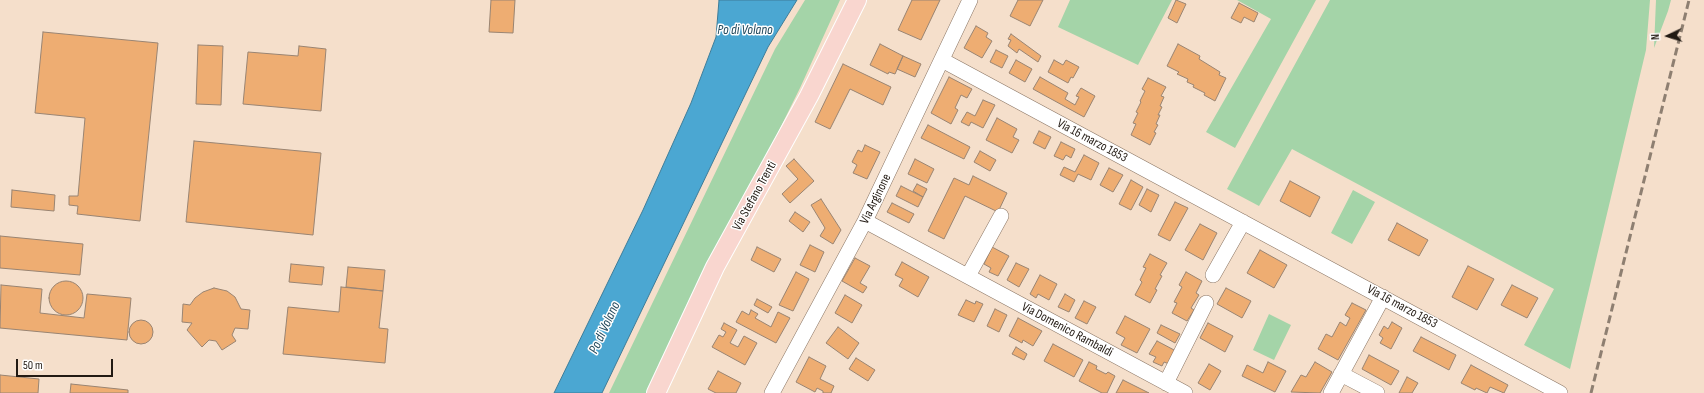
<!DOCTYPE html>
<style>
body{margin:0}
#map{position:relative;width:1704px;height:393px;overflow:hidden;background:#f5dfcb;font-family:"Sofia Sans Condensed",sans-serif}
canvas{display:block}
.north{position:absolute;left:1648px;top:16px;width:40px;height:40px;-webkit-text-stroke:3px #fff;paint-order:stroke;rotate:266deg;font-size:11px;font-weight:700;line-height:16px;text-align:center;color:#221a13}
.north::after{content:'';display:block;margin:auto;width:14px;height:18px;background:#221a13;clip-path:polygon(50% 0,100% 100%,50% 72%,0 100%)}
.scale{position:absolute;left:16px;top:359px;width:97px;height:18px;box-sizing:border-box;border:2px solid #221a13;border-top:0;padding-left:5px;font-size:12px;line-height:14px;white-space:nowrap;color:#221a13;-webkit-text-stroke:3px #fff;paint-order:stroke}
</style>
<div id="map">
<canvas width="1704" height="393"></canvas>
<div class="north">N</div>
<div class="scale">50 m</div>
</div>
<script>
const g = document.querySelector('canvas').getContext('2d');
g.lineJoin = 'round';
function paint(path, color) { g.fillStyle = color; g.fill(path, 'evenodd'); }
const poly = rows => new Path2D(rows.map(r => 'M' + r).join(''));
function trace(path, color, width, dash) { g.strokeStyle = color; g.lineWidth = width; g.lineCap = dash ? 'butt' : 'round'; g.setLineDash(dash || []); g.stroke(path); }
function write(font, color, halo, rows, align = 'center') {
  g.font = font + ' "Sofia Sans Condensed",sans-serif'; g.lineWidth = 3; g.setLineDash([]); g.textBaseline = 'middle'; g.strokeStyle = halo; g.fillStyle = color; for (const [text, x, y, turn = 0] of rows) {
    g.save(); g.translate(x, y); g.rotate((+turn || 0) * Math.PI / 180); g.textAlign = isNaN(turn) ? turn : align; if (halo) g.strokeText(text, 0, 0); g.fillText(text, 0, 0); g.restore();
  }
}
const green = poly([
 [805,0,840,0,800,88,649,393,609,393,775,49],
 [1070,0,1172,0,1138,65,1058,27],
 [1237,0,1316,0,1235,148,1206,132,1271,19],
 [1330,0,1650,0,1646,50,1570,369,1524,345,1554,289,1292,149,1259,206,1227,189],
 [1656,0,1671,0,1668,11,1654,48],
 [1353,190,1375,202,1352,244,1331,233],
 [1269,314,1291,325,1274,360,1253,350]
]);
const water = poly([
 [719,0,797,0,768,47,602,393,554,393,643,210,691,103,716,37,719,0]
]);
const building = poly([
 [491,0,515,0,513,33,489,32,491,0],
 [912,0,940,0,921,40,898,30,912,0],
 [1018,0,1043,0,1030,26,1010,16,1018,0],
 [1176,0,1186,4,1177,23,1168,18,1176,0],
 [1239,3,1258,13,1254,22,1244,17,1241,23,1231,18,1239,3],
 [976,26,988,33,986,37,992,41,982,58,964,48,976,26],
 [43,32,158,43,140,221,77,214,78,206,69,205,69,196,78,196,85,118,35,113,43,32],
 [1011,34,1041,56,1038,62,1019,49,1017,53,1008,46,1011,40,1008,39,1011,34],
 [880,44,903,56,895,74,889,72,888,74,870,65,880,44],
 [1178,44,1200,56,1199,59,1220,72,1219,75,1226,78,1215,101,1204,95,1205,93,1193,87,1194,85,1187,82,1188,79,1177,74,1179,72,1167,66,1178,44],
 [198,45,223,46,221,105,196,104,198,45],
 [299,46,326,49,321,111,243,104,248,52,298,56,299,46],
 [996,50,1008,56,1002,68,990,62,996,50],
 [903,56,921,64,915,77,897,69,903,56],
 [1016,60,1032,69,1025,82,1009,73,1016,60],
 [1054,60,1063,65,1066,60,1079,67,1073,78,1071,77,1068,83,1048,72,1054,60],
 [843,64,891,87,883,105,850,89,830,129,815,122,843,64],
 [949,77,972,89,967,98,961,95,955,108,958,110,951,124,931,113,949,77],
 [1040,77,1068,93,1065,99,1075,105,1079,97,1076,96,1081,88,1095,96,1084,117,1033,89,1040,77],
 [1148,78,1166,87,1161,96,1164,97,1160,106,1162,107,1158,115,1160,115,1156,124,1158,125,1154,132,1156,133,1150,145,1131,135,1136,124,1133,123,1138,113,1136,112,1141,102,1140,101,1145,91,1142,89,1148,78],
 [983,100,995,105,983,128,971,122,969,126,961,122,967,112,975,116,983,100],
 [997,118,1017,129,1013,137,1019,140,1012,153,986,140,997,118],
 [928,125,970,147,964,159,921,138,928,125],
 [1039,131,1051,137,1045,149,1033,143,1039,131],
 [194,141,321,153,313,235,186,222,194,141],
 [1061,142,1075,149,1071,158,1066,155,1063,160,1054,156,1061,142],
 [865,145,880,152,867,179,853,173,857,165,852,162,858,150,862,152,865,145],
 [980,151,996,160,990,171,974,162,980,151],
 [1084,155,1099,163,1091,180,1078,174,1074,182,1060,175,1064,167,1075,172,1084,155],
 [794,159,814,181,790,203,782,194,798,179,786,166,794,159],
 [915,159,934,169,927,183,908,174,915,159],
 [1109,168,1123,175,1113,192,1100,185,1109,168],
 [973,176,1007,193,998,212,965,196,944,239,928,231,954,178,969,185,973,176],
 [1131,180,1143,187,1131,210,1119,204,1131,180],
 [1290,181,1320,197,1310,217,1280,201,1290,181],
 [917,184,927,189,923,197,913,191,917,184],
 [901,186,923,197,918,207,896,196,901,186],
 [1147,189,1159,195,1151,212,1139,205,1147,189],
 [12,190,55,195,54,211,11,207,12,190],
 [821,199,841,230,833,244,820,236,825,228,811,205,821,199],
 [1175,202,1188,208,1170,241,1158,235,1175,202],
 [892,203,914,214,909,223,887,212,892,203],
 [795,212,810,222,803,232,789,221,795,212],
 [1397,223,1428,240,1419,256,1388,240,1397,223],
 [1200,224,1217,233,1203,260,1185,250,1200,224],
 [0,236,83,244,80,275,0,268,0,236],
 [810,245,824,252,815,272,800,265,810,245],
 [757,247,781,259,774,272,751,260,757,247],
 [992,247,1009,256,998,276,989,272,991,268,984,264,992,247],
 [1260,250,1287,265,1274,288,1247,273,1260,250],
 [1150,254,1167,263,1160,275,1162,276,1155,289,1157,290,1150,303,1135,295,1142,282,1140,280,1146,268,1143,267,1150,254],
 [855,258,870,266,860,283,867,287,863,293,842,281,855,258],
 [902,262,929,277,918,297,899,286,903,279,895,275,902,262],
 [1016,263,1029,269,1019,287,1007,280,1016,263],
 [291,264,324,267,322,285,289,282,291,264],
 [1468,266,1494,279,1477,310,1452,297,1468,266],
 [348,267,385,270,383,291,346,287,348,267],
 [796,272,809,279,793,311,779,305,796,272],
 [1186,272,1202,281,1196,293,1199,295,1191,308,1194,310,1187,321,1172,313,1177,303,1174,302,1182,287,1179,285,1186,272],
 [1040,275,1057,284,1049,300,1038,294,1036,298,1030,294,1040,275],
 '49 298a17 17 0 1 1 34 0a17 17 0 1 1-34 0Z',
 [1,285,42,289,40,313,84,318,87,294,131,298,127,340,0,328,1,285],
 [1512,285,1538,298,1527,318,1501,305,1512,285],
 [341,287,383,291,379,328,388,329,385,363,283,354,288,307,339,312,341,287],
 [214,288,227,291,235,297,241,309,250,310,248,329,235,328,232,335,236,341,222,350,216,341,209,340,202,347,187,330,192,323,182,322,183,304,190,305,195,298,203,292,214,288],
 [1226,288,1251,301,1242,318,1217,304,1226,288],
 [1065,294,1075,300,1069,312,1058,307,1065,294],
 [845,295,862,305,852,323,835,313,845,295],
 [757,299,772,307,768,313,754,305,757,299],
 [966,300,975,304,976,301,983,304,974,322,958,315,966,300],
 [1084,301,1096,307,1087,324,1075,318,1084,301],
 [1352,303,1366,310,1338,360,1318,349,1326,334,1332,337,1340,322,1346,326,1350,318,1345,315,1352,303],
 [995,309,1007,315,999,332,987,326,995,309],
 [751,310,758,314,755,318,771,327,778,312,790,318,776,343,736,322,742,311,749,315,751,310],
 [1125,316,1150,329,1137,353,1121,345,1125,338,1116,333,1125,316],
 [1018,318,1042,331,1033,346,1023,340,1022,343,1009,336,1018,318],
 '129 332a12 12 0 1 1 24 0a12 12 0 1 1-24 0Z',
 [1392,322,1402,328,1391,349,1380,343,1383,338,1379,335,1384,326,1388,329,1392,322],
 [724,323,737,330,730,343,738,347,744,336,757,343,745,365,712,347,719,335,723,337,726,332,721,329,724,323],
 [1208,323,1233,336,1225,352,1200,338,1208,323],
 [1161,325,1180,334,1175,343,1157,333,1161,325],
 [838,327,859,343,848,359,826,343,838,327],
 [1421,337,1456,355,1449,370,1413,351,1421,337],
 [1157,341,1176,351,1169,364,1164,362,1162,366,1153,362,1156,357,1149,354,1157,341],
 [1053,344,1083,360,1074,377,1044,361,1053,344],
 [1016,347,1027,354,1024,360,1012,354,1016,347],
 [1369,355,1399,371,1391,385,1362,369,1369,355],
 [809,357,826,366,820,379,834,386,831,393,823,393,823,391,817,388,815,392,796,382,809,357],
 [856,358,875,370,868,381,849,369,856,358],
 [1089,362,1097,366,1096,369,1106,374,1108,372,1115,376,1107,393,1102,393,1079,381,1089,362],
 [1268,362,1286,371,1275,392,1242,376,1247,365,1263,373,1268,362],
 [1315,362,1332,372,1320,393,1291,392,1301,375,1306,377,1315,362],
 [1209,364,1221,371,1210,390,1198,383,1209,364],
 [1471,365,1508,385,1504,393,1490,387,1487,393,1476,388,1475,390,1461,383,1471,365],
 [718,371,741,383,736,393,716,393,708,389,718,371],
 [0,375,39,379,38,393,0,393,0,375],
 [1407,377,1418,383,1412,393,1399,393,1407,377],
 [1123,380,1149,393,1116,393,1123,380],
 [71,384,128,390,128,393,70,393,71,384]
]);
const minor = poly([
 [942,60,1560,393],
 [865,221,1185,393],
 [1213,275,1243,222],
 [968,276,1001,216],
 [1341,374,1377,393],
 [1166,383,1206,303],
 [772,393,865,221,970,0],
 [1331,393,1383,297]
]);
const major = poly([
 [656,393,715,267,809,96,857,0]
]);
const rail = poly([
 [1591,393,1689,0]
]);
const streetNames = [
 ["Via 16 marzo 1853",1092,141,28],
 ["Via Stefano Trenti",755,196,-61],
 ["Via Arginone",876,199,-64],
 ["Via 16 marzo 1853",1402,307,28],
 ["Via Domenico Rambaldi",1067,330,28]
];
const waterNames = [
 ["Po di Volano",745,30],
 ["Po di Volano",605,328,-65]
];
paint(green, '#a4d4a8');
paint(water, '#4ba7d2');
trace(water, '#3f7d99', 1);
paint(building, '#eead72');
trace(building, '#998472', 1);
trace(minor, '#8a7564', 16);
trace(major, '#fff', 20);
trace(minor, '#fff', 15);
trace(major, '#f9d6cf', 18);
trace(rail, '#8e7f71', 3, [8, 4]);
write('13px', '#221a13', '#fff', streetNames);
write('italic 14px', '#21485b', '#fff', waterNames);
</script>
